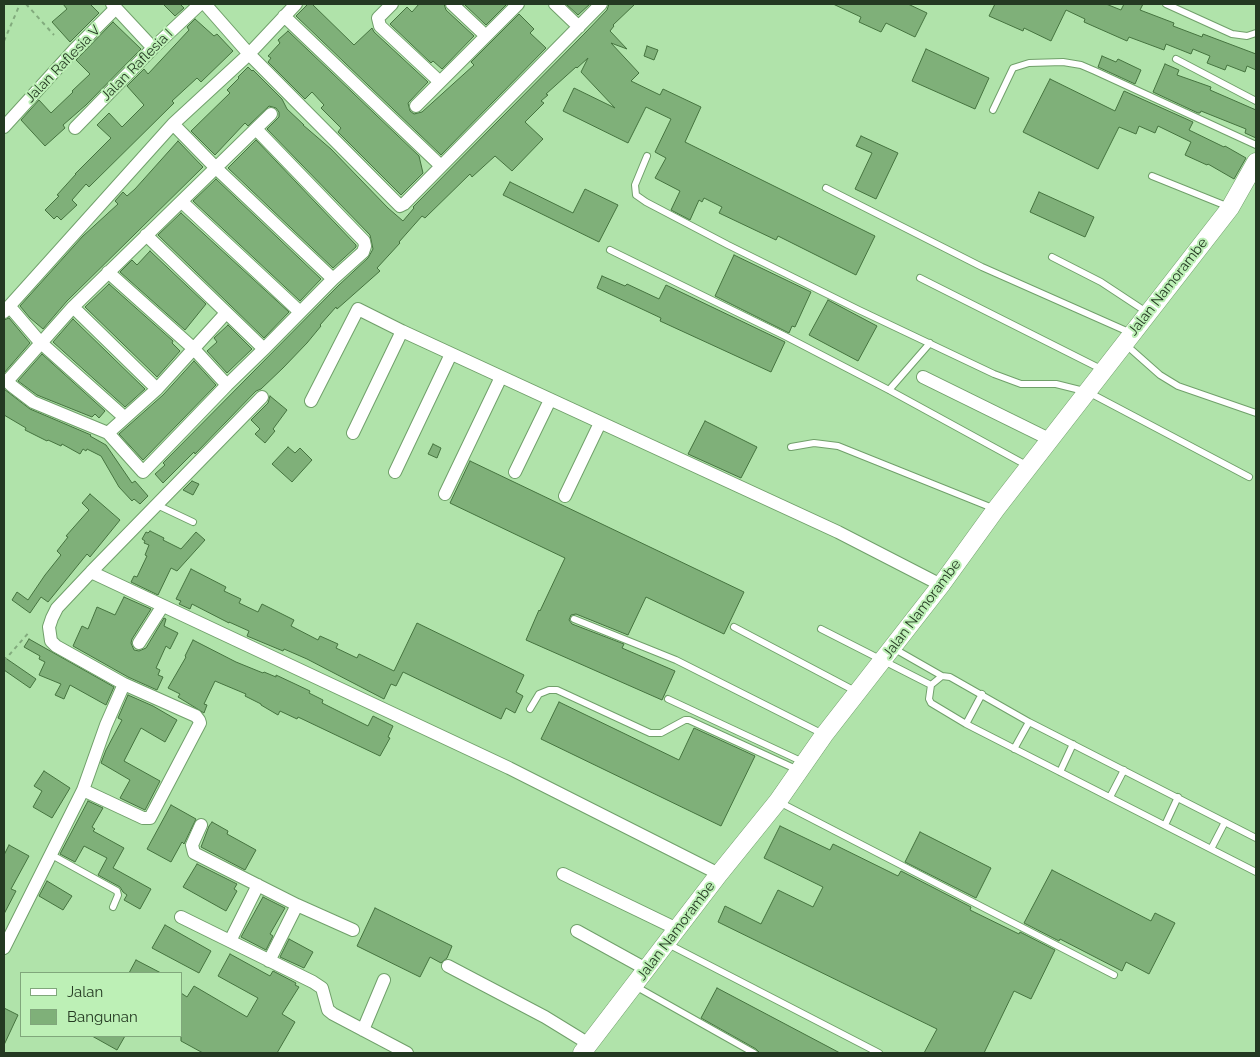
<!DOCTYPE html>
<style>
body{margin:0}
#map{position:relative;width:1260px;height:1057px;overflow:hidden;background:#b0e3aa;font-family:Raleway,sans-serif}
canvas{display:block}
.frame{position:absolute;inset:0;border:5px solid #243922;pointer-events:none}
.legend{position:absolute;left:20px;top:972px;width:162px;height:65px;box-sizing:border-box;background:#bdf0b6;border:1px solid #80a77b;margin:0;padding:6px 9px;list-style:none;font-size:15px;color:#243922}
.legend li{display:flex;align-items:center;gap:10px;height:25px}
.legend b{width:25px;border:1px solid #80a77b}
</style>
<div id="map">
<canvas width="1260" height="1057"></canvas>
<div class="frame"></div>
<ul class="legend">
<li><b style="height:6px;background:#fff"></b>Jalan</li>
<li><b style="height:14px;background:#7fb079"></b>Bangunan</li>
</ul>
</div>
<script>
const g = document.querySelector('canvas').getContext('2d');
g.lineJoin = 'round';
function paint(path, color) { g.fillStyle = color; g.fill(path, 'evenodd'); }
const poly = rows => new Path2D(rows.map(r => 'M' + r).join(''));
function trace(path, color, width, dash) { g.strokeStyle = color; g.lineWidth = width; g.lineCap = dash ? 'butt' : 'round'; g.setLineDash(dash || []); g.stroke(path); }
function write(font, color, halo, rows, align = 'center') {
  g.font = font + ' Raleway,sans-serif'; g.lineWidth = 4; g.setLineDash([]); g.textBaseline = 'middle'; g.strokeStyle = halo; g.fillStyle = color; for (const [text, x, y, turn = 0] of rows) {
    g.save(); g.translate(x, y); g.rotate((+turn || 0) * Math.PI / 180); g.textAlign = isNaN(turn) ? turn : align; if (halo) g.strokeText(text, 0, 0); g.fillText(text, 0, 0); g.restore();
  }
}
const building = poly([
 [63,4,90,4,99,13,70,42,52,22,67,9,63,4],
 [163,4,180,4,184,8,175,16,163,4],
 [308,4,312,4,354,45,372,28,374,32,428,82,408,103,410,111,414,114,422,112,474,65,471,62,519,14,534,29,530,33,546,48,441,155,296,16,308,4],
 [419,4,444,4,446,10,474,36,442,69,433,61,431,63,390,24,407,7,412,12,419,4],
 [464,4,507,4,486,25,464,4],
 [566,4,590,4,578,15,566,4],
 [609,4,635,4,613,25,614,26,610,31,627,49,611,43,639,73,631,81,660,95,663,89,701,107,685,142,875,236,856,275,778,236,776,240,719,213,722,207,704,198,702,202,699,200,690,220,671,210,680,191,655,178,666,158,655,152,671,119,646,107,628,143,563,111,574,88,615,108,581,72,588,58,577,68,576,67,546,94,548,95,541,101,544,103,525,122,543,139,512,171,495,156,472,177,470,174,425,218,422,216,399,242,400,243,377,268,380,271,345,302,337,309,336,307,320,325,321,326,307,343,283,368,261,389,256,391,195,454,194,452,163,483,155,474,165,465,163,463,339,285,368,258,373,249,370,235,267,129,279,117,279,112,276,108,269,106,248,126,245,123,215,155,191,131,230,93,227,90,239,78,238,77,248,67,252,71,253,70,282,99,287,109,304,125,303,125,331,149,388,208,403,221,414,208,413,207,586,32,607,10,609,4],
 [833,4,908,4,927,13,915,37,886,23,881,32,859,22,861,17,833,4],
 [995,4,1106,4,1121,10,1124,4,1143,4,1140,10,1174,23,1173,26,1202,37,1203,34,1256,54,1256,70,1247,66,1245,72,1227,65,1225,70,1207,63,1210,56,1193,49,1191,54,1166,44,1164,50,1129,37,1127,41,1084,22,1085,19,1066,10,1051,41,1024,28,1023,31,989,16,995,4],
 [195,19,214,36,217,34,233,51,201,82,197,78,172,101,174,103,89,187,86,184,72,200,77,205,61,220,57,216,54,219,45,210,59,196,57,195,76,174,75,174,111,138,97,125,109,113,122,127,144,105,127,86,144,69,148,74,189,30,187,27,195,19],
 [113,22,141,49,86,105,63,125,65,128,45,146,21,120,39,100,51,113,73,92,72,91,90,74,76,60,113,22],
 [288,31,419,156,423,173,401,195,338,132,341,128,321,108,324,105,312,92,305,99,268,62,271,58,268,56,280,43,278,40,288,31],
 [647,46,658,50,654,60,644,56,647,46],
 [926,49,989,78,975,109,912,81,926,49],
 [1102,56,1116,62,1118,59,1141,70,1135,84,1098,67,1102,56],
 [1165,64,1179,70,1177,75,1211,87,1210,90,1256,110,1256,138,1245,133,1246,129,1201,111,1200,113,1198,113,1153,92,1165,64],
 [1050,79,1115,111,1124,91,1193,122,1189,130,1224,147,1225,146,1246,158,1234,179,1208,164,1207,165,1185,155,1191,142,1158,126,1155,133,1139,126,1136,134,1119,127,1098,169,1023,132,1050,79],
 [861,136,898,153,876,199,855,189,872,153,856,146,861,136],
 [256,140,356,245,356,247,333,268,228,168,256,140],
 [178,141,203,167,67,301,43,329,30,318,20,306,83,236,118,204,115,201,123,192,127,196,135,189,178,141],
 [216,179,321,279,300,301,193,201,216,179],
 [510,182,573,213,585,189,618,205,599,242,503,195,510,182],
 [1039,192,1094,217,1085,237,1030,212,1039,192],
 [181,213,289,312,264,338,158,235,181,213],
 [150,251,206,304,185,330,120,272,132,260,137,265,150,251],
 [734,255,811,292,795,327,792,326,789,333,715,296,734,255],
 [602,276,625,286,627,284,659,299,666,285,785,342,771,372,660,321,661,318,597,288,602,276],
 [109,284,173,341,172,343,180,351,157,377,85,307,109,284],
 [828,300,877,326,858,361,809,335,828,300],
 [9,318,30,343,4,373,4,320,9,318],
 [73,319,145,389,125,407,53,342,73,319],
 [228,325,252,349,227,373,207,351,217,342,214,338,228,325],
 [42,354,105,411,99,418,95,414,92,417,37,395,18,381,42,354],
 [194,361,216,385,143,460,119,434,163,395,194,361],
 [4,389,30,409,91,435,90,436,106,445,132,483,135,481,148,496,140,504,134,499,132,501,119,487,101,456,87,449,86,451,83,449,80,454,62,444,61,446,48,440,47,441,25,430,26,428,4,415,4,389],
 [270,396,287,410,273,429,275,431,265,443,255,434,260,429,251,420,268,403,270,396],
 [705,421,757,447,741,478,688,454,705,421],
 [433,444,441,448,437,458,428,454,433,444],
 [288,447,295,453,300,448,312,460,292,482,272,464,288,447],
 [470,461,744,592,724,634,646,597,628,635,576,614,571,615,569,620,572,624,624,644,622,648,675,671,662,700,526,640,539,610,540,611,565,558,450,503,470,461],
 [192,481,199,484,193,495,183,490,192,481],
 [90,494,120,520,90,557,87,554,48,602,41,597,30,613,12,600,17,592,28,600,45,575,61,555,57,551,68,537,66,536,89,510,82,503,90,494],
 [150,531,164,538,163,540,181,549,196,532,205,540,177,571,171,568,158,595,131,582,134,576,137,577,147,556,145,555,149,545,144,543,145,541,142,539,146,532,148,533,150,531],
 [191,569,226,587,224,591,241,599,239,603,258,612,262,604,294,620,291,626,318,640,320,636,338,644,336,648,357,658,359,654,394,671,417,623,524,675,516,692,523,696,515,713,506,708,501,719,403,672,396,686,391,684,384,699,307,659,284,649,283,651,247,636,249,631,229,622,229,623,192,604,190,609,179,604,181,601,176,599,191,569],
 [124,597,151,609,132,639,131,643,134,650,139,651,146,648,164,618,166,619,164,626,178,633,170,649,166,646,156,668,160,670,158,675,163,677,157,690,128,677,73,646,82,626,88,629,97,607,115,615,124,597],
 [29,639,114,687,106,705,70,685,64,699,55,695,61,684,39,675,45,662,39,659,40,656,24,647,29,639],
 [193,640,236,662,263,673,264,672,276,677,276,675,310,691,309,693,323,700,322,703,368,726,373,716,393,726,388,737,390,738,380,756,298,717,297,719,280,711,278,715,261,705,261,704,245,696,246,694,215,681,204,704,207,705,204,713,178,697,180,694,168,688,186,657,185,656,193,640],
 [4,657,36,679,30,688,4,670,4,657],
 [128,695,153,706,177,720,165,742,141,728,124,761,160,781,145,810,120,798,130,780,101,763,106,750,122,720,118,718,128,695],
 [559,702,679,760,694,728,755,756,721,826,541,739,559,702],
 [44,771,70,788,52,818,33,807,42,791,34,786,44,771],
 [88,801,103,808,92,827,95,829,93,831,124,848,113,868,151,889,140,909,124,900,127,895,123,892,120,887,98,875,107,858,84,846,75,862,60,854,88,801],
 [171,805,196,819,184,844,182,842,171,862,147,849,171,805],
 [212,822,228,831,227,834,256,850,245,870,201,847,209,826,212,822],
 [780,826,830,850,833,844,898,876,901,871,971,907,970,910,1019,934,1020,932,1055,950,1031,999,1014,991,984,1053,924,1053,937,1029,718,922,725,906,761,924,778,890,813,907,823,887,764,858,780,826],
 [920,832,991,868,976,898,905,862,920,832],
 [9,845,29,856,11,889,16,891,4,914,4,855,9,845],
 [197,864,237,884,234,889,237,891,226,911,183,887,197,864],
 [1052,870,1151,921,1155,913,1175,923,1149,974,1126,962,1122,971,1060,939,1059,941,1024,923,1052,870],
 [47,881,72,896,63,910,39,896,47,881],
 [263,897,285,908,270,934,273,936,266,950,241,937,263,897],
 [375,908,452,946,447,958,441,963,430,957,420,977,357,946,375,908],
 [165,925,211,951,199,973,152,948,165,925],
 [289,939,313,952,304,968,280,957,289,939],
 [230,954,270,976,273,971,296,983,295,985,299,987,282,1014,295,1022,277,1053,203,1053,181,1041,181,993,187,997,194,986,247,1017,258,998,218,976,230,954],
 [136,960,161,973,129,973,136,960],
 [717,988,840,1053,760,1053,756,1049,701,1018,717,988],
 [4,1008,18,1015,4,1045,4,1008],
 [92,1036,125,1036,117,1050,92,1036]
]);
const path = poly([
 [26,4,54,35],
 [4,41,20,4],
 [4,661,30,631]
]);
const lane = poly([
 [1166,4,1232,34,1247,36,1256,33],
 [1176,59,1256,101],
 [993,110,1013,68,1029,63,1063,62,1081,65,1095,71,1256,145],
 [647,156,635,185,636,195,646,202,728,245,859,310,994,374,1021,384,1056,384,1088,392,1249,477],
 [1152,176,1229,207],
 [826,188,982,267,1131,333],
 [610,250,785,336,889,390,1028,466],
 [1052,257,1101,282,1148,313],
 [920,278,1103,370],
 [1125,344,1160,375,1178,386,1256,413],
 [889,390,930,343],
 [791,447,814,443,838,446,995,509],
 [157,505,193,522],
 [574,619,676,660,823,734],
 [734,627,857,692],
 [821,629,931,685,942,676,950,677,1029,722,1256,838],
 [893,648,942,676],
 [931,685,929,699,931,703,966,724,1256,872],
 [668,699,803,762],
 [530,709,539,694,549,690,557,690,650,733,661,733,685,720,689,720,798,770],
 [966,724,982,694],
 [1014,749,1029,722],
 [1060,772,1073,744],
 [1110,797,1124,770],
 [779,802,1114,975],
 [1165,825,1178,797],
 [1211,849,1225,822],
 [50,854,117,891,118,895,113,907],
 [668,944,879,1053],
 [635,986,754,1053]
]);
const street = poly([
 [112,4,153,48],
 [205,4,249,54,400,206,404,204,601,4],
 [392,4,378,18,380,26,440,82],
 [452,4,486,36],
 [555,4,579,27],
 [284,16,441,166],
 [416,106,518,4],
 [173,124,216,168,333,279],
 [4,127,74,50,116,8],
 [75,128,153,48,200,4],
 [256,129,364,241,365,246,363,252,333,279,264,349,227,385,143,472,108,433,33,402,12,386,8,382,9,379,73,307,271,114],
 [182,202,300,312],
 [146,235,264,349],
 [108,272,193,348,227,385],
 [10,307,40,342,124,417],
 [73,307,157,389],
 [4,312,173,124,249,54,296,4],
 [923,377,1051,440],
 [311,401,358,309,402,331],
 [108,433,157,389,226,313],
 [353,433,402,331,838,532,941,585],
 [395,472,451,354],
 [515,472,550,400],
 [445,494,501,377],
 [565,496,600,423],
 [91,572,262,397],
 [139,643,162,607],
 [83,790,143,818,150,818,200,723,199,720,196,716,124,684,56,646,51,641,49,627,52,618,57,608,91,572,509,768,719,874],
 [201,825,192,845,194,853,297,905,353,930],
 [563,874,677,929],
 [181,917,313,982,322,988,328,1010,333,1014,407,1053],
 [577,931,646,969],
 [230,941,258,885],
 [4,948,83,790,106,725,124,684],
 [269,961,297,905],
 [448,966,545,1017,589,1044],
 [363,1030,384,980]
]);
const secondary = poly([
 [582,1053,719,874,778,801,824,735,941,585,996,509,1230,208,1256,162]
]);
const streetNames = [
 ["Jalan Raflesia V",63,64,-46],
 ["Jalan Raflesia I",137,65,-45],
 ["Jalan Namorambe",1168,287,-52],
 ["Jalan Namorambe",922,609,-53],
 ["Jalan Namorambe",676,931,-53]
];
paint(building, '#7fb079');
trace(building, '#45733f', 1);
trace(lane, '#70a06a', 8);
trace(street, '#70a06a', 14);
trace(secondary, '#70a06a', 19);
trace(path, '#82ab7d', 2, [4, 4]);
trace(lane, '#fff', 6);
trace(street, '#fff', 12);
trace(secondary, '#fff', 18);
write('14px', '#243922', '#bdf0b6', streetNames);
</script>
